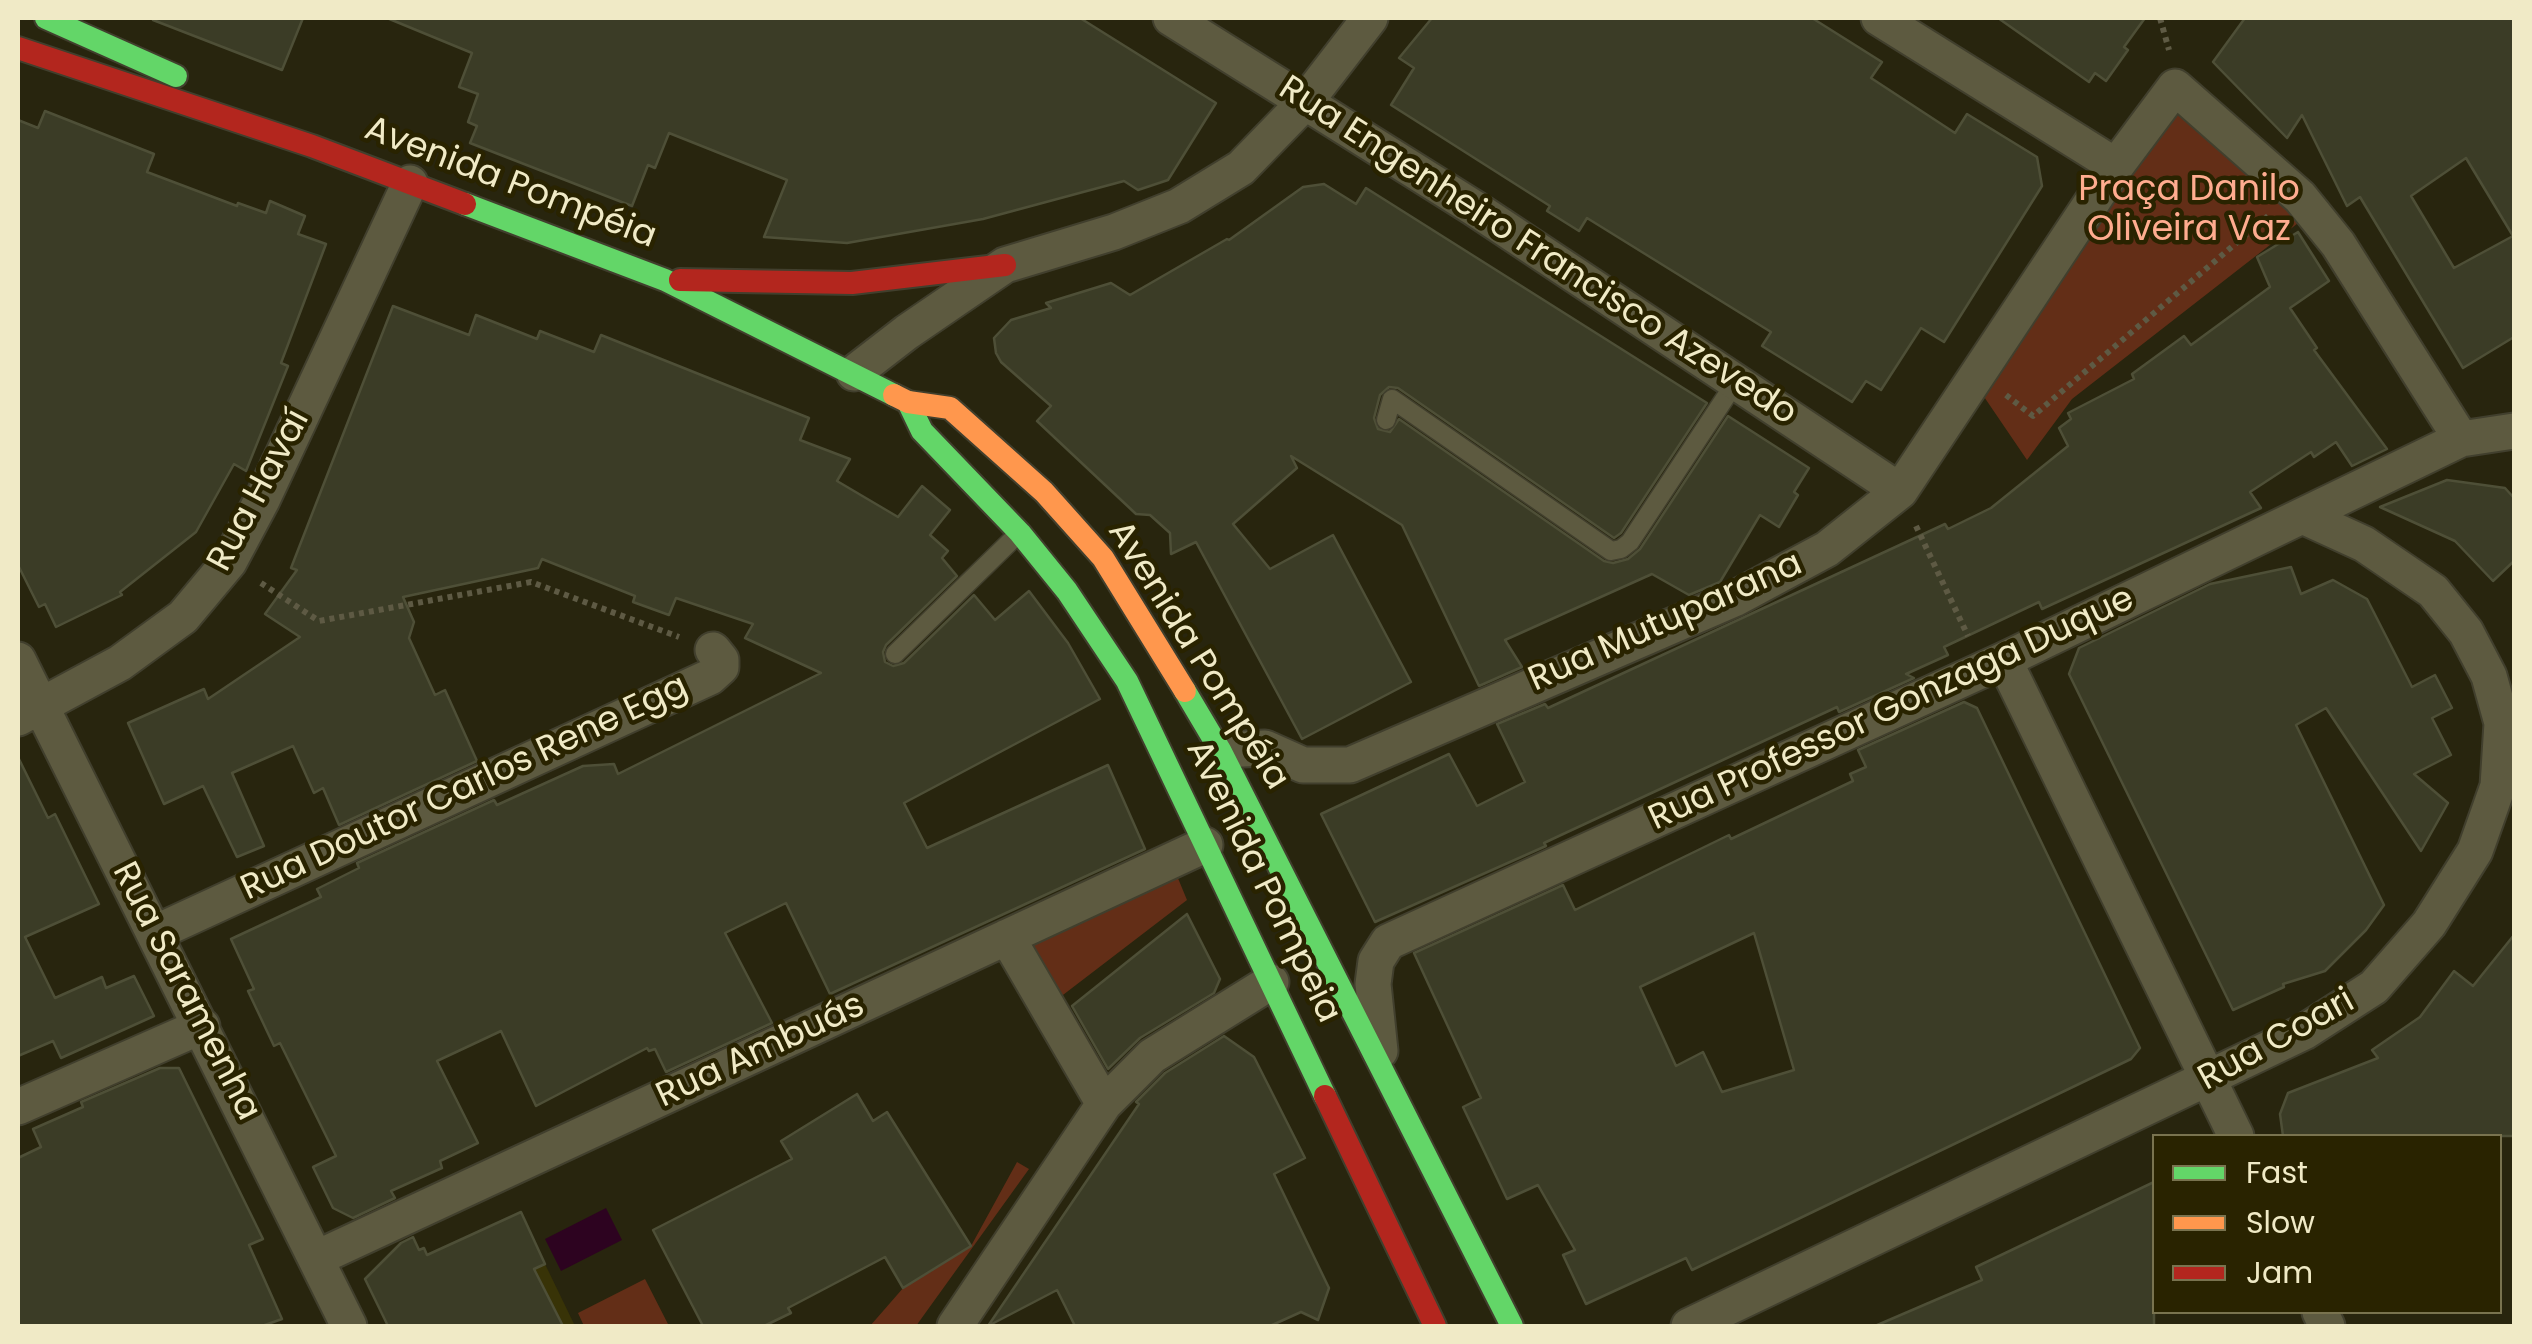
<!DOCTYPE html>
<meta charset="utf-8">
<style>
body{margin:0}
#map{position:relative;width:2532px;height:1344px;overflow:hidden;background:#28250e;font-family:Poppins,sans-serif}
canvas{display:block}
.frame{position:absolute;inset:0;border:20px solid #f0eac6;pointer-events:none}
.legend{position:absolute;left:2152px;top:1134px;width:350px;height:180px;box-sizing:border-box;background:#292300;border:2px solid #79734f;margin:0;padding:12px 18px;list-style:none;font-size:30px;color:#f0eac6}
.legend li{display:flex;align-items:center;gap:20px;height:50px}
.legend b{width:50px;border:2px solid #79734f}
</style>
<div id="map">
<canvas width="2532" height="1344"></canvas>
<div class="frame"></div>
<ul class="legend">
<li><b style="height:12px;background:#63d668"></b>Fast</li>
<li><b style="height:12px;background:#ff974d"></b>Slow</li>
<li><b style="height:12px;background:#b3261e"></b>Jam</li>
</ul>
</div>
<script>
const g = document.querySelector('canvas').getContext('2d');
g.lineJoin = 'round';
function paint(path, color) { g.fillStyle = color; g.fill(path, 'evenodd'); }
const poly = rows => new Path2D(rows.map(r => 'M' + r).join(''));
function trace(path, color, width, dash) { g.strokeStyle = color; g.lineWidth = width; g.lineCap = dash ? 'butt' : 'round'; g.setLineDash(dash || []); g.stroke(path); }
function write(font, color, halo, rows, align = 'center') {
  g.font = font + ' Poppins,sans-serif'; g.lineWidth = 9; g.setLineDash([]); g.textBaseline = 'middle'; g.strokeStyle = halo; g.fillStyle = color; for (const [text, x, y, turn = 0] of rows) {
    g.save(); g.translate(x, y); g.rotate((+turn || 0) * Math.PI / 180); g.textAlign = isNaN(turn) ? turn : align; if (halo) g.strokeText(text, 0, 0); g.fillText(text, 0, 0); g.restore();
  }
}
const built = poly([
 [545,1264,575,1326,408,1326]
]);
const green = poly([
 [2176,96,2302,220,2072,399,2027,460,1976,385],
 [1175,871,1187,900,1059,998,1027,942],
 [1017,1162,1029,1169,916,1326,870,1326,904,1287,971,1246],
 [645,1279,669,1326,584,1326,578,1313]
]);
const water = poly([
 [606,1208,622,1240,561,1271,545,1239]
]);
const building = poly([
 [154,18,303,18,282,70,153,20,154,18],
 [387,18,1080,18,1216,103,1168,180,1138,190,1124,181,983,219,847,243,764,237,787,180,669,133,655,168,648,165,632,206,470,143,477,126,468,122,478,94,459,87,472,53,387,18],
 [1432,18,1812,18,1882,62,1871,78,1955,133,1967,114,2037,157,2042,186,1944,342,1921,328,1881,390,1866,381,1852,402,1762,346,1771,332,1587,218,1579,231,1547,211,1550,206,1391,105,1414,68,1399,58,1432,18],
 [1998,18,2145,18,2124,47,2128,50,2106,81,2095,73,2089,82,1998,18],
 [2245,18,2514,18,2514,337,2463,368,2360,197,2347,206,2302,115,2287,138,2213,62,2245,18],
 [2466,158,2513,236,2454,268,2411,196,2466,158],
 [45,111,154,154,147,172,237,206,238,203,266,213,270,201,305,216,298,234,326,244,281,363,288,366,246,471,234,464,196,532,120,592,122,595,56,627,45,604,39,607,18,565,18,120,38,128,45,111],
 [1324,184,1356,204,1366,188,1707,403,1621,533,1614,538,1398,388,1389,387,1380,395,1374,418,1378,429,1390,432,1399,419,1604,561,1613,563,1628,559,1640,549,1728,416,1809,468,1794,492,1798,495,1779,527,1760,515,1720,582,1689,595,1652,574,1505,640,1522,667,1479,686,1402,525,1291,456,1297,468,1233,524,1270,569,1333,535,1411,682,1302,739,1196,542,1171,554,1170,533,1150,515,1136,514,1037,421,1051,406,1001,362,996,353,994,338,1011,320,1051,308,1046,303,1111,283,1130,295,1227,239,1229,240,1303,187,1324,184],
 [2298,232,2329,281,2290,308,2317,348,2314,350,2387,449,2352,466,2336,442,2314,457,2311,452,2250,492,2261,508,2042,609,2039,602,1944,647,1948,655,1906,674,1914,678,1839,712,1837,707,1561,835,1544,843,1546,846,1375,922,1321,814,1449,754,1477,806,1525,782,1497,724,1545,704,1548,708,1945,524,1948,529,1991,508,2068,446,2059,428,2071,419,2068,413,2134,379,2132,374,2184,336,2191,345,2270,287,2257,257,2298,232],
 [393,306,469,335,476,315,537,339,540,331,594,352,601,335,809,418,800,440,850,459,837,481,898,517,922,486,950,510,930,535,948,551,942,558,957,576,886,645,883,652,885,662,893,666,904,663,974,595,995,620,1029,591,1068,643,1100,699,904,803,927,848,1108,765,1145,849,830,994,786,903,725,933,772,1023,666,1072,655,1049,649,1051,647,1048,536,1106,501,1031,437,1061,478,1143,440,1161,442,1168,391,1191,395,1198,353,1218,333,1208,313,1167,336,1156,280,1043,274,1046,248,991,254,989,231,939,321,897,317,889,359,868,357,863,494,800,497,805,583,766,614,764,618,774,821,673,745,638,753,624,676,598,669,615,633,602,635,596,542,559,538,568,403,597,414,622,409,638,435,695,445,690,477,761,339,825,323,788,314,793,293,746,232,773,264,846,237,857,203,786,164,804,128,723,204,689,208,699,300,637,265,614,297,570,291,568,393,306],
 [2447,480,2505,488,2514,498,2514,561,2493,581,2455,541,2380,507,2447,480],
 [2291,567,2301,594,2333,580,2367,599,2412,687,2435,675,2452,708,2432,718,2451,755,2414,774,2448,803,2421,851,2326,708,2296,725,2384,905,2366,930,2325,971,2283,984,2284,987,2233,1010,2069,674,2079,648,2210,584,2291,567],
 [1964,702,1977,708,2140,1048,2131,1059,1692,1270,1686,1258,1586,1304,1563,1255,1575,1250,1538,1185,1507,1199,1463,1107,1481,1098,1414,953,1563,885,1575,910,1729,835,1731,839,1853,781,1850,774,1866,767,1858,750,1964,702],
 [1754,933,1794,1070,1722,1092,1703,1052,1676,1066,1640,987,1754,933],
 [18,757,48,818,55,814,99,904,25,937,55,998,102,977,106,988,134,976,154,1016,61,1058,53,1041,18,1056,18,757],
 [1187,914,1220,979,1214,993,1140,1038,1108,1069,1072,1006,1187,914],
 [2514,935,2514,1136,2283,1136,2280,1114,2288,1093,2378,1058,2372,1050,2420,1017,2454,971,2473,986,2514,935],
 [1224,1036,1254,1057,1305,1158,1274,1174,1329,1288,1318,1320,1301,1312,1270,1326,1075,1326,1057,1290,988,1326,1139,1104,1136,1102,1165,1073,1224,1036],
 [160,1068,179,1068,263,1239,249,1245,282,1319,262,1326,18,1326,18,1158,41,1147,33,1129,83,1107,81,1102,160,1068],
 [857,1094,873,1121,887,1112,971,1246,903,1288,885,1257,788,1308,791,1313,764,1326,703,1326,653,1230,792,1159,781,1141,857,1094],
 [2154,1182,2154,1326,1875,1326,1982,1280,1976,1267,2154,1182],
 [521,1212,545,1264,534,1269,563,1326,388,1326,365,1279,401,1243,413,1237,419,1250,424,1248,427,1255,521,1212]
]);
const path = poly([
 [2160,18,2169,50],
 [2006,395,2033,416,2268,216],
 [1916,526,1968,636],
 [261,583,319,621,531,582,679,637]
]);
const lane = poly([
 [1386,420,1392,399,1611,551,1621,549,1630,542,1737,380],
 [895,654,1019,533]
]);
const street = poly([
 [1171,18,1474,208,1900,491],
 [1879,18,2116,166],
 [854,373,907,332,1005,265,1114,232,1179,206,1241,168,1306,101,1370,18],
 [18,660,349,1326],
 [2004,660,2236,1136],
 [18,718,120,663,183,617,229,562,262,500,410,183],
 [1220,750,1265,748,1303,765,1350,765,1734,599,1827,549,1900,491,2116,166,2175,87,2300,197,2338,244,2461,439],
 [155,933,710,677,721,667,721,660,713,650],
 [1007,937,1104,1104],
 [1380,1051,1373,984,1376,961,1388,942,2004,660,2461,439,2514,431],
 [18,1107,202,1026],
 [317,1258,1205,845],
 [2320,1312,2327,1326],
 [955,1326,1104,1104,1152,1056,1271,982],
 [1689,1326,2304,1032,2374,987,2429,924,2475,851,2498,786,2502,723,2489,676,2466,632,2433,591,2364,544,2305,517]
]);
const fast = poly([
 [46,18,176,76],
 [465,204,665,280,894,395],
 [908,402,922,431,1020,533,1067,591,1127,681,1325,1096],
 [1185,691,1220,750,1512,1326]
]);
const slow = poly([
 [894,395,908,402,950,408,1044,492,1103,558,1185,691]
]);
const jam = poly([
 [18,48,312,146,465,204],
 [680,280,852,283,1005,265],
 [1325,1096,1435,1326]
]);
const streetNames = [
 ["Avenida Pompéia",510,184,21],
 ["Rua Engenheiro Francisco Azevedo",1537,252,33],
 ["Rua Havaí",260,491,-62],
 ["Rua Mutuparana",1666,623,-24],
 ["Avenida Pompéia",1197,656,58],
 ["Rua Professor Gonzaga Duque",1892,710,-25],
 ["Rua Doutor Carlos Rene Egg",465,789,-25],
 ["Avenida Pompeia",1262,882,64],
 ["Rua Saramenha",185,992,63],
 ["Rua Coari",2277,1041,-29],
 ["Rua Ambuás",761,1052,-25]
];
const parkNames = [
 ["Praça Danilo",2189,191],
 ["Oliveira Vaz",2189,231]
];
paint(built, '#383307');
paint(green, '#632e17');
paint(water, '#2d0320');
paint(building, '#3b3c26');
trace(building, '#4e4f37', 2.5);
trace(lane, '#413f2d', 21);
trace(street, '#413f2d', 39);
trace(fast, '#413f2d', 26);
trace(slow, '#413f2d', 26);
trace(jam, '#413f2d', 26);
trace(path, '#5e5a44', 6, [5, 5]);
trace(lane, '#5d5a40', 18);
trace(street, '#5d5a40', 35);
trace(fast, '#63d668', 22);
trace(slow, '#ff974d', 22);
trace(jam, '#b3261e', 22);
write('35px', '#f0eac6', '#292300', streetNames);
write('35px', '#ffac8f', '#292300', parkNames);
</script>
